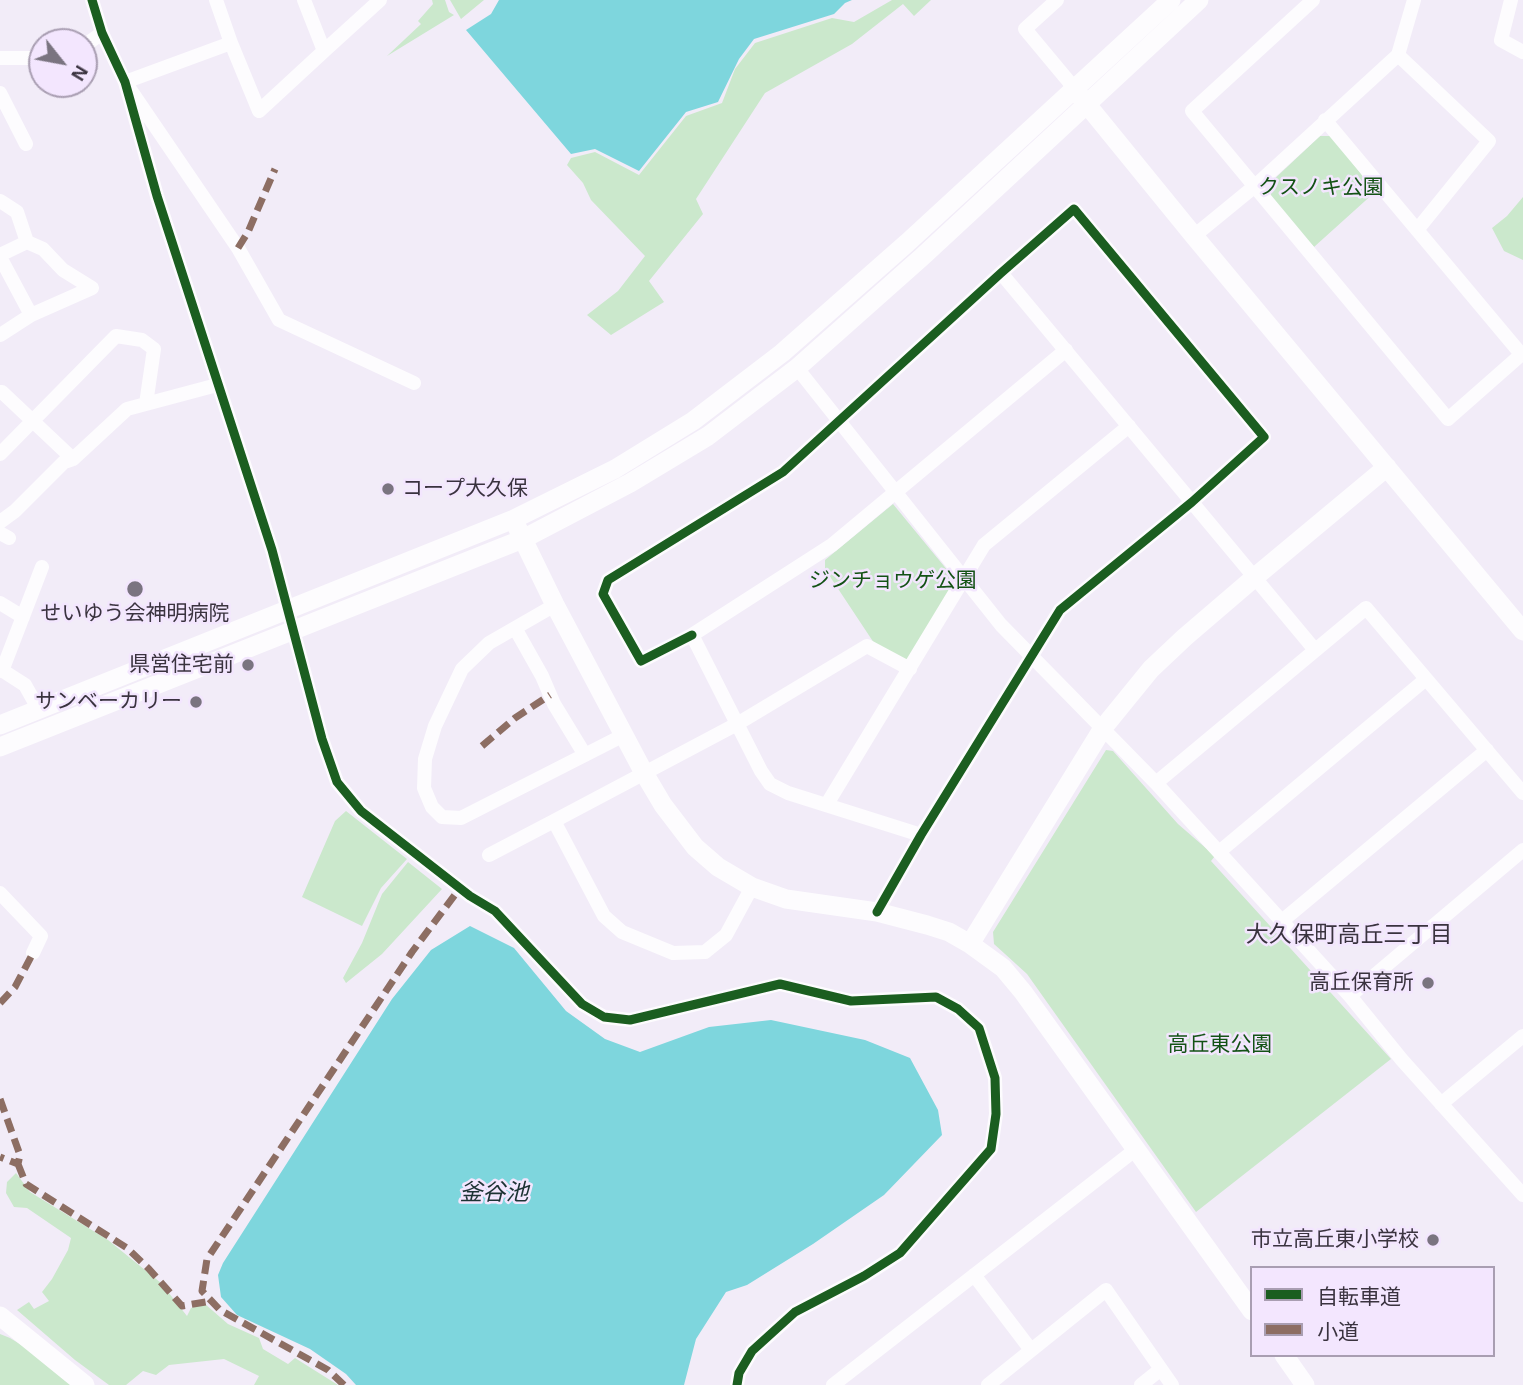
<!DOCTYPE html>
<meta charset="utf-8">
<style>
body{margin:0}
#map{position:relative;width:1523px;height:1385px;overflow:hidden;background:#f2ecf8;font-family:Helvetica,"Noto Sans JP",sans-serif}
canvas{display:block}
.legend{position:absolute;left:1250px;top:1266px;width:245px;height:91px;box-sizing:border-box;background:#f3e6fe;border:2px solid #a99eb2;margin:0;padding:9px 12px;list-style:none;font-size:21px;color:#3a333f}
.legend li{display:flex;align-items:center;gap:14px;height:35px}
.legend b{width:35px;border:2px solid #a99eb2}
.north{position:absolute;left:28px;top:28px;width:70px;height:70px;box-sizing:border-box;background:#f3e6fe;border:2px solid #a99eb2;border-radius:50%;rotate:121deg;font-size:19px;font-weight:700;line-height:28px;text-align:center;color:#3a333f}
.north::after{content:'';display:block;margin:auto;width:24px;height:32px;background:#7a7480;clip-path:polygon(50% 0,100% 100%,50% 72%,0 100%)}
</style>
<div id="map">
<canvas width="1523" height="1385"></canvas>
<ul class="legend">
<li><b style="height:9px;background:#1b5e20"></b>自転車道</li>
<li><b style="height:9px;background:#8d6e63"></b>小道</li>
</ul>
<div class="north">N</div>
</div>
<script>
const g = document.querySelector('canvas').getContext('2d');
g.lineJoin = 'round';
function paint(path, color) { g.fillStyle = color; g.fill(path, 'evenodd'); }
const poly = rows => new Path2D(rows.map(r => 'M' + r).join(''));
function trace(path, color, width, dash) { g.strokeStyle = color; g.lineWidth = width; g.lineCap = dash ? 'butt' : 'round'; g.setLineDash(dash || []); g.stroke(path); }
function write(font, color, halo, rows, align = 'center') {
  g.font = font + ' Helvetica,"Noto Sans JP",sans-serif'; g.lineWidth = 5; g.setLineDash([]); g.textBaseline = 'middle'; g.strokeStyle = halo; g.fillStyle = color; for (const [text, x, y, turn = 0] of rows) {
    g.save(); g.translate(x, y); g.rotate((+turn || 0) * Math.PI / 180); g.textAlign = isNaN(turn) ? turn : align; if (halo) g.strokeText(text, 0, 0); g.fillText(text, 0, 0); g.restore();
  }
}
const green = poly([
 [432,0,445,0,449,12,454,15,387,56,421,24,418,21,433,4],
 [450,0,484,0,461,19],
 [892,0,931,0,914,16,903,4,852,44,765,93,696,199,703,214,649,281,664,302,611,335,587,315,618,291,645,256,591,200,583,183,567,165,571,158,595,152,639,175,686,116,722,103,735,69,755,43,832,18,854,22],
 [1320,136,1332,136,1375,192,1314,247,1271,201,1270,183],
 [1523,197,1523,260,1504,251,1492,228,1507,216],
 [893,504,953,577,951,587,910,658,903,661,874,643,825,569,825,560],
 [1106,750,1113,751,1178,824,1215,856,1211,861,1391,1059,1196,1212,1027,974,994,944,993,932],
 [346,811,407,859,381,888,362,926,302,897,335,821],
 [408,862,442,889,382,954,346,983,343,978,362,943,382,894],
 [16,1173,30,1192,108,1240,161,1283,187,1316,191,1308,205,1304,228,1324,259,1338,263,1349,288,1364,295,1358,338,1385,254,1385,259,1376,224,1359,169,1365,156,1375,143,1371,126,1385,109,1385,75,1360,17,1310,29,1302,34,1309,49,1301,42,1292,52,1279,68,1250,71,1238,27,1208,14,1207,6,1193,7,1182],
 [0,1334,10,1338,87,1385,0,1385]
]);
const water = poly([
 [499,0,852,0,845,3,834,14,754,39,739,59,718,102,686,112,639,171,595,149,571,154,466,30,491,14],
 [470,926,514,948,566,1011,605,1039,640,1052,709,1027,771,1020,865,1040,910,1058,938,1110,942,1135,884,1195,813,1244,747,1285,726,1292,696,1339,684,1385,356,1385,346,1374,310,1349,237,1315,221,1297,218,1275,223,1263,392,999,431,950]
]);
const street = poly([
 [92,0,102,33,125,82,157,196,272,550,322,739,337,782,361,811,470,896,495,911,582,1004,604,1017,630,1020,780,984,851,1001,936,997,958,1009,979,1028,995,1078,996,1114,991,1149,900,1253,864,1276,795,1312,752,1351,739,1373,737,1385],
 [216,0,231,43,125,82,238,248,279,320,414,383],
 [1057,0,1025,29,1075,89],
 [1313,0,1192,111,1448,419,1523,353],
 [1511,0,1501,40,1523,52],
 [231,43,259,111,324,51,304,0],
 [84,46,102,33],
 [324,51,380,0],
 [1398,55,1489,141,1417,230],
 [0,58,42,58],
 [0,93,26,144],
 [1325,120,1521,354],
 [0,201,17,212,27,242,43,249,63,270,92,288,31,315,0,335],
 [1194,236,1255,186,1398,55,1414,0],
 [0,255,27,242],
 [0,257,31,315],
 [1001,273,1315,650],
 [797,368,1001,625,1156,783,1350,996,1402,1060,1523,1195],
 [0,392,2,392,73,459,127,409,217,385],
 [0,454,116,336,142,340,154,349,146,404],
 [0,522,15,511,64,462,73,459],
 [0,533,9,538],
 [0,603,23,617],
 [555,605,489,643,462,669,435,726,425,759,424,788,432,807,442,817,461,818,624,735],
 [515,628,542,676,554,704,585,755],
 [692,635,641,661,603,594,608,580,783,472,1001,273,1074,209,1264,437,1192,502,1060,610,921,835,877,912],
 [0,669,25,685,39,710],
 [2,671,42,567],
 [1156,783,1366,608,1523,793],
 [827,804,984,545,1129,426],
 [921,835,788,793,770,784,761,771,692,635,832,545,1066,350],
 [1219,852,1426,679],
 [489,855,554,821],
 [752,887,726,935,705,952,673,953,622,932,604,916,554,821,737,724,867,646,910,669],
 [0,893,41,936,33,953],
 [1282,921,1487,750],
 [1350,996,1523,850],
 [1441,1104,1523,1036],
 [974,1275,1031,1350],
 [833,1385,1135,1150],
 [988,1385,1106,1290,1172,1385],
 [1141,1385,1161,1369]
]);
const secondary = poly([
 [1080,96,1194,236,1523,631],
 [518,529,555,605,644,773,663,805,695,847,718,867,752,887,786,899,877,912,927,925,949,932,970,944,1003,968,1023,992,1252,1311],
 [0,725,514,519,615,469,693,421,782,353,907,243,1171,0],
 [0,747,523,539,630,483,708,436,797,368,922,257,1199,0],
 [970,944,1103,728,1151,669,1185,637,1255,577,1387,467],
 [0,1316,85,1385],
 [1284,1355,1305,1385]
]);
const quiet = poly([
 [238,248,248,232,275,169],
 [482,746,515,718,550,695],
 [0,1003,15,987,33,953],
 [0,1099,20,1155,18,1164,0,1157],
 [18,1164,26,1184,127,1248,149,1269,182,1306,211,1301],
 [344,1385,328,1370,220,1310,202,1291,207,1259,412,952,460,888]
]);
const cycleway = poly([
 [92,0,102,33,125,82,157,196,272,550,322,739,337,782,361,811,470,896,495,911,582,1004,604,1017,630,1020,780,984,851,1001,936,997,958,1009,979,1028,995,1078,996,1114,991,1149,900,1253,864,1276,795,1312,752,1351,739,1373,737,1385],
 [692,635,641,661,603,594,608,580,783,472,1001,273,1074,209,1264,437,1192,502,1060,610,921,835,877,912]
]);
const markers = [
 [388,489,7,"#7a7480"],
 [135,589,9,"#7a7480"],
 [248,665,7,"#7a7480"],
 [196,702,7,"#7a7480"],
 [1428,983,7,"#7a7480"],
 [1433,1240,7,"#7a7480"]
];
const parkNames = [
 ["クスノキ公園",1321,188],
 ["ジンチョウゲ公園",893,581],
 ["高丘東公園",1220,1045]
];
const poiNames = [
 ["コープ大久保",402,489,"left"],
 ["せいゆう会神明病院",135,614,"center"],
 ["県営住宅前",234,665],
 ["サンベーカリー",182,702],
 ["高丘保育所",1414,983],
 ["市立高丘東小学校",1419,1240]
];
const neighbourhoodNames = [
 ["大久保町高丘三丁目",1349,936]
];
const waterNames = [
 ["釜谷池",494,1194]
];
paint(green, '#cbe8cc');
paint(water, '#7ed6dd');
trace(street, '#fdfcfe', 14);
trace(secondary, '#fdfcfe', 19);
trace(quiet, '#8d6e63', 7, [14, 7]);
trace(cycleway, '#1b5e20', 9);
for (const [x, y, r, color] of markers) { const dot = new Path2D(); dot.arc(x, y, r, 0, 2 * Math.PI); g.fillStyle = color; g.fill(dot); trace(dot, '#f3e6fe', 2.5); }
write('21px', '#135215', '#f3e6fe', parkNames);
write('21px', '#3a333f', '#f3e6fe', poiNames, 'right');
write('23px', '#3a333f', '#f3e6fe', neighbourhoodNames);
write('italic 23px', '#1c3233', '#f3e6fe', waterNames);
</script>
